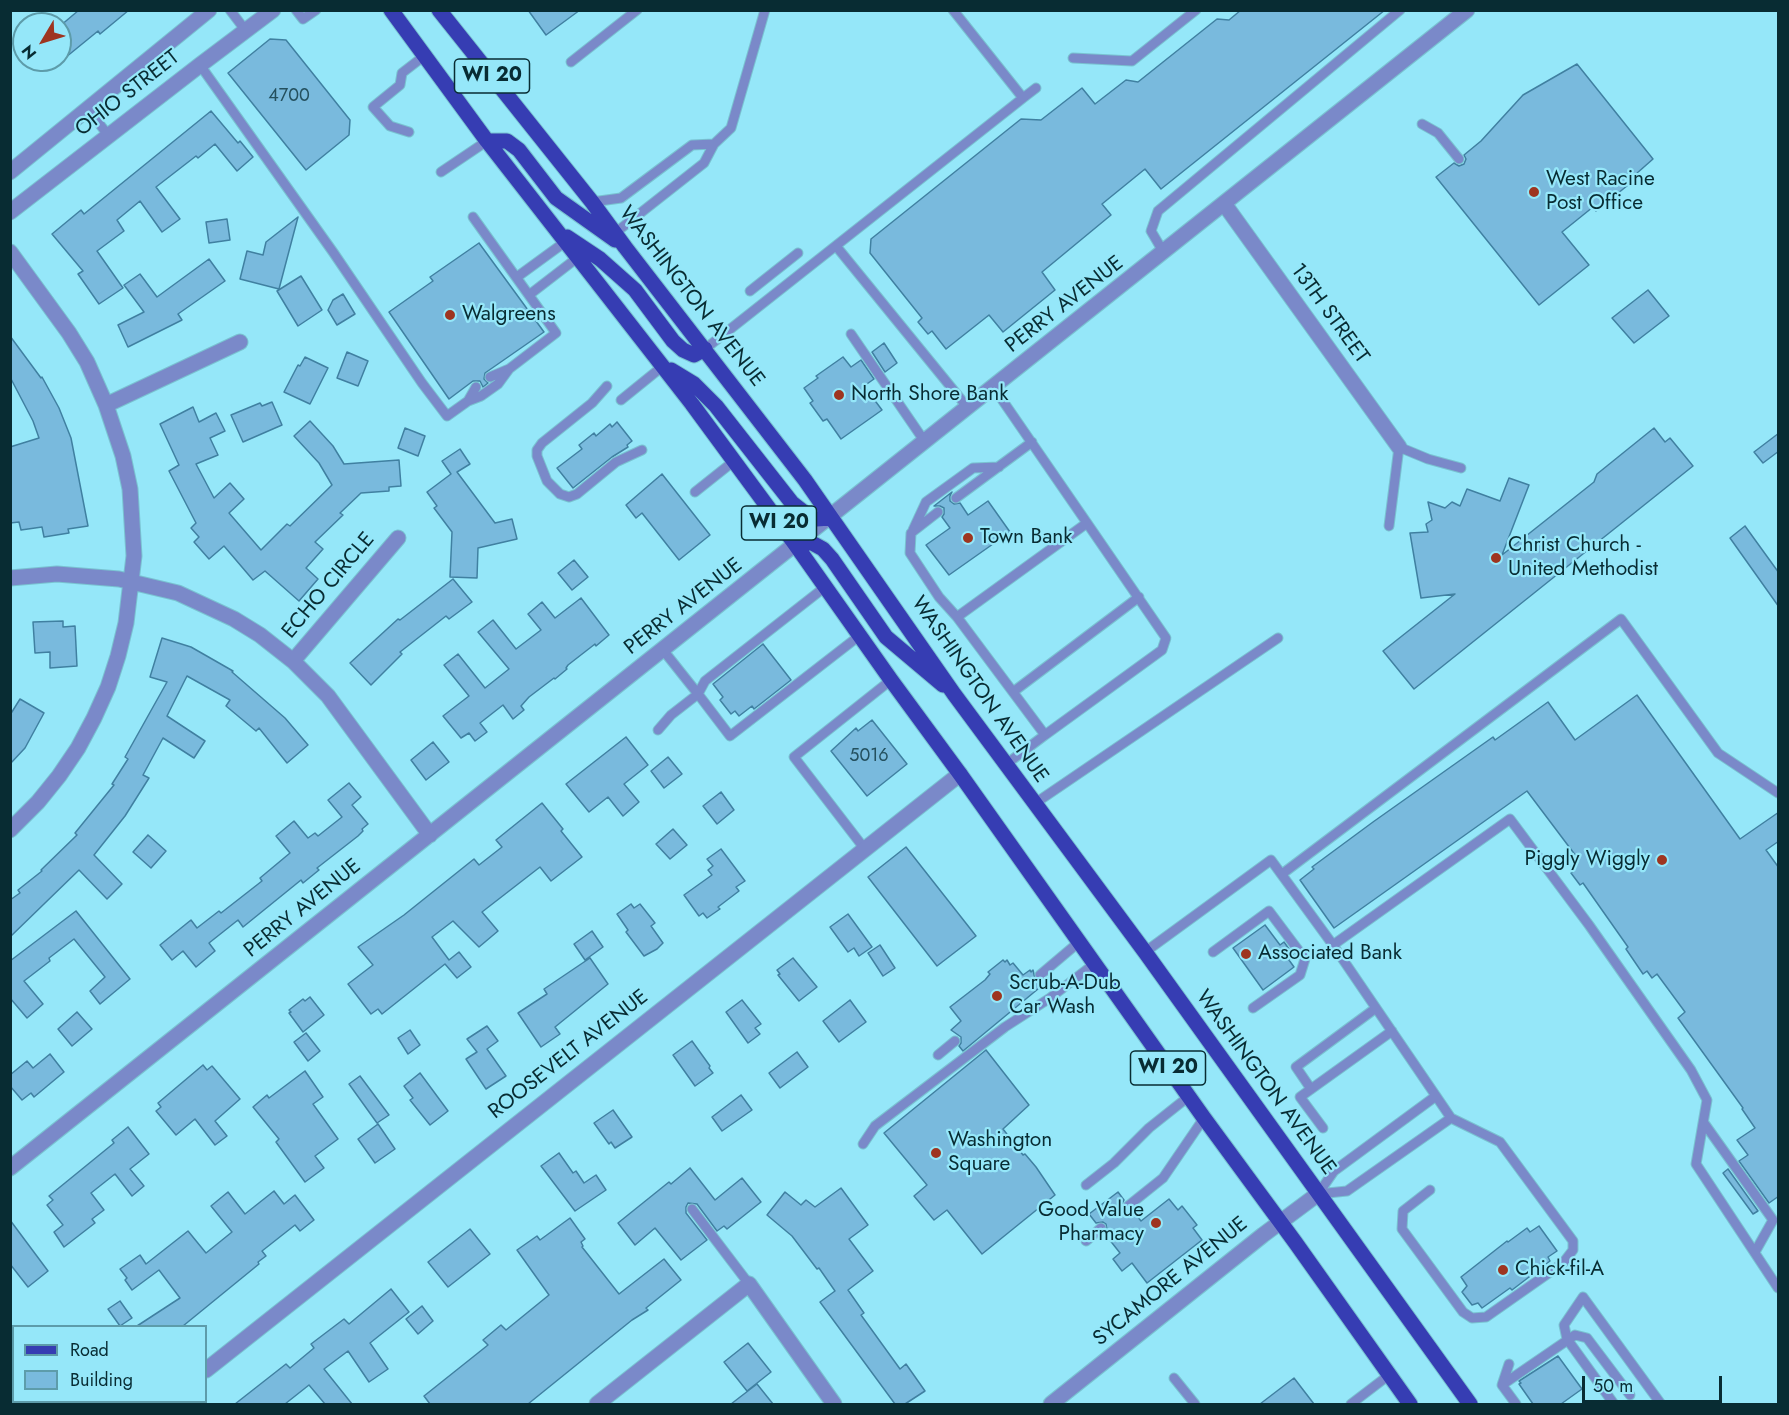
<!DOCTYPE html>
<style>
body{margin:0}
#map{position:relative;width:1789px;height:1415px;overflow:hidden;background:#95e7f9;font-family:Jost,sans-serif}
canvas{display:block}
.frame{position:absolute;inset:0;border:12px solid #082c33;pointer-events:none}
.legend{position:absolute;left:12px;top:1325px;width:195px;height:78px;box-sizing:border-box;background:#95e7f9;border:2px solid #5d9caa;margin:0;padding:8px 10px;list-style:none;font-size:18px;color:#082c33}
.legend li{display:flex;align-items:center;gap:12px;height:30px}
.legend b{width:30px;border:2px solid #5d9caa}
.north{position:absolute;left:12px;top:12px;width:60px;height:60px;box-sizing:border-box;background:#95e7f9;border:2px solid #5d9caa;border-radius:50%;rotate:232deg;font-size:16px;font-weight:700;line-height:24px;text-align:center;color:#082c33}
.north::after{content:'';display:block;margin:auto;width:21px;height:27px;background:#9e3520;clip-path:polygon(50% 0,100% 100%,50% 72%,0 100%)}
.scale{position:absolute;left:1582px;top:1376px;width:140px;height:27px;box-sizing:border-box;border:3px solid #082c33;border-top:0;padding-left:8px;font-size:18px;line-height:21px;white-space:nowrap;color:#082c33;-webkit-text-stroke:4px #95e7f9;paint-order:stroke}
</style>
<div id="map">
<canvas width="1789" height="1415"></canvas>
<div class="frame"></div>
<ul class="legend">
<li><b style="height:8px;background:#363db3"></b>Road</li>
<li><b style="height:16px;background:#79badd"></b>Building</li>
</ul>
<div class="north">N</div>
<div class="scale">50 m</div>
</div>
<script>
const g = document.querySelector('canvas').getContext('2d');
g.lineJoin = 'round';
function paint(path, color) { g.fillStyle = color; g.fill(path, 'evenodd'); }
const poly = rows => new Path2D(rows.map(r => 'M' + r).join(''));
function trace(path, color, width, dash) { g.strokeStyle = color; g.lineWidth = width; g.lineCap = dash ? 'butt' : 'round'; g.setLineDash(dash || []); g.stroke(path); }
function write(font, color, halo, rows, align = 'center') {
  g.font = font + ' Jost,sans-serif'; g.lineWidth = 4.5; g.setLineDash([]); g.textBaseline = 'middle'; g.strokeStyle = halo; g.fillStyle = color; for (const [text, x, y, turn = 0] of rows) {
    g.save(); g.translate(x, y); g.rotate((+turn || 0) * Math.PI / 180); g.textAlign = isNaN(turn) ? turn : align; if (halo) g.strokeText(text, 0, 0); g.fillText(text, 0, 0); g.restore();
  }
}
const building = poly([
 [79,10,129,10,100,34,98,31,60,62,60,26,79,10],
 [528,10,580,10,546,35,528,10],
 [1241,10,1385,10,1161,189,1145,169,1102,204,1111,215,1042,272,1055,290,1003,332,989,315,946,349,932,331,928,334,918,322,922,318,870,253,871,239,1021,119,1041,120,1082,88,1095,104,1126,80,1138,82,1217,19,1229,20,1241,10],
 [270,39,286,40,350,120,349,135,306,170,228,73,270,39],
 [1577,64,1653,159,1636,174,1638,177,1596,211,1593,207,1562,232,1589,265,1539,305,1436,177,1454,163,1459,166,1464,164,1466,159,1464,155,1481,141,1523,95,1577,64],
 [211,111,238,143,240,141,253,157,237,171,215,144,198,158,196,156,156,187,180,219,162,232,140,201,117,220,124,231,97,251,123,288,99,304,78,274,83,271,52,234,81,210,84,214,211,111],
 [298,217,279,289,240,279,247,251,263,255,266,242,298,217],
 [227,219,230,240,209,243,206,222,227,219],
 [479,243,544,332,485,373,484,379,488,383,483,387,480,381,473,381,449,399,389,312,433,281,430,277,479,243],
 [209,259,225,281,178,314,182,320,128,347,118,325,144,312,124,285,140,274,157,297,209,259],
 [301,276,322,310,298,326,277,291,301,276],
 [1648,290,1669,316,1634,343,1612,318,1648,290],
 [343,294,355,314,337,325,328,310,333,300,343,294],
 [10,336,41,378,42,377,59,408,71,438,88,526,68,529,69,533,44,537,42,527,21,530,19,522,10,523,10,447,39,438,33,421,10,377,10,336],
 [884,343,897,363,885,372,872,352,884,343],
 [347,352,368,361,358,386,337,378,347,352],
 [305,357,328,368,310,404,284,392,298,365,300,366,305,357],
 [843,357,851,367,861,360,874,379,864,386,882,410,841,439,827,419,823,421,810,403,813,401,804,388,818,378,816,376,843,357],
 [272,402,282,425,243,442,231,415,260,403,262,406,272,402],
 [193,407,199,422,216,413,225,431,210,438,218,455,196,464,214,498,230,483,244,499,229,513,261,550,287,524,290,526,332,485,319,463,294,436,310,421,333,446,344,464,399,460,401,486,389,487,389,491,361,493,340,513,343,515,315,542,323,549,306,568,318,579,299,601,265,571,253,580,224,546,209,559,194,542,199,537,191,528,196,523,169,471,179,465,160,424,193,407],
 [617,422,632,441,627,445,628,447,612,457,573,488,557,468,582,449,579,445,594,433,596,436,610,424,612,427,617,422],
 [405,428,425,436,418,456,398,448,405,428],
 [1654,428,1665,442,1670,438,1693,466,1414,689,1383,651,1455,594,1421,598,1410,533,1428,532,1426,524,1432,520,1428,502,1445,508,1452,502,1460,506,1467,489,1500,501,1509,478,1529,485,1502,555,1594,482,1597,474,1654,428],
 [1779,433,1779,451,1763,463,1754,452,1779,433],
 [460,449,470,464,457,472,495,523,512,519,517,539,478,548,477,578,450,577,452,532,434,508,437,506,427,492,451,474,442,461,460,449],
 [662,474,710,535,679,560,642,513,636,518,626,505,662,474],
 [952,492,950,496,950,501,954,504,960,503,968,515,988,501,1010,532,949,575,926,545,950,528,942,517,944,514,944,508,940,506,934,506,952,492],
 [1745,526,1779,573,1779,607,1730,538,1745,526],
 [574,560,588,577,572,590,558,573,574,560],
 [453,579,472,602,449,619,446,616,400,652,402,654,371,685,350,663,398,619,400,620,453,579],
 [581,598,609,635,596,646,595,644,568,665,566,668,567,669,555,679,554,678,529,697,521,706,524,710,513,719,503,705,480,723,487,732,475,741,469,733,461,738,443,716,469,696,444,665,458,654,485,688,509,669,478,632,493,620,516,649,541,630,528,614,542,602,555,618,581,598],
 [63,621,63,627,75,626,77,666,50,668,50,652,35,653,33,622,63,621],
 [162,638,191,647,233,671,232,672,285,718,308,745,287,763,259,728,256,731,226,706,230,700,187,676,167,716,205,741,194,758,163,738,143,775,149,778,125,816,94,855,122,884,107,899,79,870,10,937,10,900,20,893,18,890,42,871,41,870,77,835,75,833,114,785,112,784,128,759,125,757,167,682,150,677,162,638],
 [763,644,791,680,754,709,752,706,739,716,735,711,731,714,720,700,723,697,713,684,763,644],
 [1637,695,1740,839,1779,812,1779,841,1766,850,1779,868,1779,1196,1769,1203,1739,1161,1748,1155,1737,1140,1755,1128,1742,1109,1743,1108,1678,1018,1685,1012,1657,974,1652,978,1647,971,1643,974,1626,949,1628,947,1583,883,1580,885,1571,873,1574,871,1571,866,1579,860,1527,791,1334,928,1300,880,1314,869,1312,867,1373,822,1493,737,1495,740,1548,702,1575,740,1637,695],
 [20,699,44,713,25,748,10,764,10,715,20,699],
 [872,720,907,764,867,796,831,751,856,728,858,731,872,720],
 [626,737,648,765,624,784,639,802,623,816,608,797,589,812,566,784,626,737],
 [433,742,449,762,426,780,411,760,433,742],
 [668,757,682,774,664,788,651,771,668,757],
 [349,783,361,797,352,805,368,824,362,829,363,831,358,836,317,868,319,870,303,883,301,880,243,927,238,920,209,943,215,951,196,967,183,951,172,960,160,945,191,920,197,928,219,911,221,913,262,881,260,878,290,853,276,836,294,821,308,838,315,833,318,836,342,817,328,800,349,783],
 [721,792,734,810,717,824,703,806,721,792],
 [542,803,563,829,561,831,582,857,551,881,540,867,482,912,498,931,479,947,453,921,432,937,449,960,459,952,471,967,457,978,445,964,382,1014,378,1009,371,1014,348,984,373,965,358,947,404,915,474,859,479,865,502,847,496,840,542,803],
 [673,829,687,845,670,859,656,844,673,829],
 [148,835,166,851,151,868,133,852,148,835],
 [906,847,976,936,937,966,868,877,906,847],
 [721,849,745,881,736,887,739,891,718,907,720,909,707,918,703,913,699,916,684,895,712,875,708,870,713,866,707,859,721,849],
 [631,904,634,908,640,904,655,923,651,926,663,943,657,949,644,956,626,932,628,930,617,914,631,904],
 [76,911,130,979,100,1004,90,991,105,977,74,939,49,958,50,961,24,981,43,1004,27,1018,10,998,10,961,76,911],
 [848,914,872,947,859,956,854,948,848,952,830,927,848,914],
 [1265,925,1280,945,1284,942,1294,956,1289,960,1294,967,1263,990,1233,948,1265,925],
 [592,931,603,947,585,960,574,944,592,931],
 [880,945,895,968,883,976,868,953,880,945],
 [590,958,608,984,555,1027,560,1034,541,1047,518,1013,547,994,544,989,590,958],
 [793,958,817,987,799,1001,778,975,780,974,777,970,793,958],
 [1003,960,1005,962,1007,960,1010,965,1013,963,1023,975,1030,970,1031,972,1033,970,1035,979,1044,984,963,1051,959,1046,961,1043,961,1037,951,1030,961,1021,950,1007,985,980,990,974,988,972,1003,960],
 [310,997,324,1015,303,1032,289,1013,291,1012,289,1010,303,999,305,1001,310,997],
 [742,1000,761,1024,755,1028,760,1034,748,1043,726,1012,742,1000],
 [850,1000,866,1022,839,1042,823,1021,850,1000],
 [77,1012,92,1029,72,1046,58,1029,77,1012],
 [487,1026,498,1041,487,1049,506,1076,486,1089,466,1059,477,1052,467,1039,487,1026],
 [410,1030,420,1045,408,1054,398,1038,410,1030],
 [306,1033,320,1051,308,1061,294,1042,306,1033],
 [692,1041,710,1066,709,1068,713,1073,695,1086,673,1055,692,1041],
 [986,1050,1029,1105,1003,1129,1023,1155,1025,1154,1036,1167,1055,1195,982,1254,947,1210,934,1220,914,1196,927,1185,884,1133,986,1050],
 [797,1052,808,1067,780,1088,769,1073,797,1052],
 [50,1054,64,1072,34,1097,31,1093,22,1100,10,1086,10,1075,27,1061,33,1068,50,1054],
 [203,1065,207,1070,212,1066,240,1099,215,1121,227,1136,215,1145,195,1119,176,1135,156,1111,161,1107,158,1103,203,1065],
 [305,1071,323,1097,313,1104,338,1139,315,1156,324,1168,305,1182,276,1142,279,1139,253,1107,267,1095,269,1098,305,1071],
 [420,1073,448,1111,430,1125,410,1100,413,1098,404,1086,420,1073],
 [360,1076,389,1115,377,1123,349,1084,360,1076],
 [741,1095,752,1110,722,1131,712,1117,741,1095],
 [613,1110,632,1137,615,1148,611,1142,609,1144,594,1123,613,1110],
 [378,1124,395,1149,375,1163,358,1139,378,1124],
 [128,1127,149,1154,130,1169,144,1186,132,1196,115,1174,91,1193,104,1210,92,1219,95,1223,64,1247,54,1232,63,1225,47,1205,53,1200,49,1196,114,1143,112,1140,128,1127],
 [559,1153,573,1173,576,1171,584,1183,596,1175,606,1190,575,1211,541,1166,559,1153],
 [690,1168,715,1200,742,1178,761,1202,727,1229,724,1226,717,1231,697,1204,688,1203,686,1207,686,1213,707,1240,681,1260,655,1228,635,1245,618,1223,669,1182,671,1184,690,1168],
 [1728,1169,1758,1211,1753,1214,1723,1173,1728,1169],
 [841,1188,868,1225,849,1239,873,1271,848,1290,864,1313,861,1315,900,1369,906,1364,925,1391,905,1404,895,1404,820,1302,835,1291,819,1268,817,1269,792,1236,767,1215,785,1192,801,1205,806,1200,815,1207,841,1188],
 [274,1191,284,1204,295,1195,314,1220,300,1231,295,1225,262,1251,266,1256,258,1262,259,1264,183,1326,137,1326,180,1298,159,1270,132,1290,125,1280,127,1278,120,1269,140,1255,146,1264,188,1231,206,1253,232,1232,211,1206,228,1192,245,1214,274,1191],
 [1118,1192,1124,1200,1122,1204,1122,1210,1126,1212,1133,1211,1141,1221,1169,1199,1178,1210,1182,1206,1197,1225,1193,1228,1202,1240,1147,1283,1132,1263,1122,1271,1113,1259,1120,1253,1105,1234,1107,1230,1106,1224,1103,1222,1096,1223,1089,1214,1118,1192],
 [570,1218,585,1239,581,1242,583,1246,582,1247,619,1294,664,1259,681,1280,646,1308,648,1310,632,1320,528,1404,430,1404,424,1396,488,1345,483,1340,501,1325,506,1330,549,1295,517,1250,537,1236,540,1240,570,1218],
 [10,1220,48,1271,28,1287,10,1264,10,1220],
 [1539,1226,1557,1251,1548,1257,1550,1261,1512,1290,1510,1288,1482,1308,1478,1303,1472,1305,1462,1292,1467,1286,1461,1277,1507,1241,1508,1242,1527,1228,1530,1232,1539,1226],
 [470,1229,490,1254,448,1287,428,1262,470,1229],
 [391,1289,409,1312,370,1343,388,1369,369,1382,348,1351,324,1369,352,1404,325,1404,309,1385,285,1404,235,1404,286,1364,290,1368,314,1348,311,1344,344,1319,349,1324,391,1289],
 [120,1301,132,1318,120,1326,108,1309,120,1301],
 [422,1306,433,1321,418,1334,406,1319,422,1306],
 [748,1343,771,1372,747,1391,724,1362,748,1343],
 [1558,1356,1582,1389,1561,1404,1533,1404,1519,1384,1521,1383,1519,1381,1558,1356],
 [1294,1378,1314,1404,1260,1404,1294,1378],
 [757,1384,773,1404,731,1404,757,1384]
]);
const service = poly([
 [230,10,246,31],
 [296,10,303,19,316,10],
 [1073,58,1132,61,1196,10],
 [571,62,637,10],
 [200,65,333,252,422,383,447,416,468,401,481,396,498,384,509,369],
 [1023,98,1036,88],
 [88,109,108,135],
 [1422,124,1438,133,1459,159],
 [409,132,390,126,373,107,400,85,402,73,424,56],
 [441,172,487,141],
 [592,202,621,198,692,145,714,144],
 [473,217,556,333,509,369,490,377],
 [615,233,704,163,714,144,731,128,765,10],
 [836,246,968,408],
 [1164,253,1151,231,1158,211,1400,10],
 [517,277,565,242],
 [750,291,798,253],
 [529,295,577,258],
 [851,334,925,442],
 [705,349,1023,98,953,10],
 [607,386,592,403,542,443,537,450,537,456,547,481,560,494,569,497,577,494,616,462,642,450],
 [994,388,1087,523,957,617,1045,735,1005,765],
 [621,400,663,366],
 [468,401,476,387],
 [695,492,734,461],
 [956,498,1032,442],
 [938,512,911,533,910,553,939,597,957,617],
 [1389,526,1399,447,1428,459,1461,468],
 [913,530,926,502,973,468,999,467],
 [825,587,705,681,698,694,730,736,859,636],
 [1013,692,1139,597],
 [658,730,671,715,698,694,663,650],
 [1045,735,1162,650,1166,638,1087,523],
 [1034,804,1278,638],
 [864,848,794,757,891,680],
 [1282,874,1621,619,1718,753,1778,793],
 [1333,945,1451,1118,1500,1142,1573,1241,1573,1250,1563,1263,1486,1317,1472,1318,1463,1312,1402,1229,1403,1211,1430,1190],
 [1145,952,1271,860,1333,945,1510,819,1589,925,1691,1070,1707,1100,1696,1164,1778,1288],
 [1213,952,1269,911,1305,959,1300,975,1253,1008],
 [1040,975,1079,942],
 [938,1055,955,1041],
 [1311,1089,1296,1067,1376,1008],
 [1704,1123,1773,1220,1755,1252],
 [1323,1128,1300,1097,1392,1031],
 [863,1144,875,1126,1005,1027,1050,998,1094,964],
 [1086,1185,1114,1163,1149,1128,1188,1097],
 [1318,1194,1347,1191,1451,1118],
 [1318,1194,1334,1171,1436,1096],
 [1128,1206,1163,1178,1204,1118],
 [692,1209,749,1284],
 [1086,1241,1101,1228],
 [1509,1364,1502,1385,1516,1404],
 [1174,1378,1195,1404],
 [1502,1385,1575,1335,1587,1338,1630,1395],
 [1351,1404,1389,1375],
 [1614,1404,1567,1339,1564,1325,1583,1297,1661,1404]
]);
const minor = poly([
 [1225,205,1399,447],
 [10,252,69,333,87,362,106,405,123,456,130,489,134,556,126,623,118,656,108,687,94,718,78,748,59,776,38,802,10,830],
 [106,405,240,342],
 [10,578,57,574,119,579,178,593,234,619,260,635,293,661,328,696,430,835],
 [293,661,398,538],
 [10,1168,1467,10],
 [206,1370,960,774],
 [162,1404,166,1402],
 [597,1404,749,1284,834,1404],
 [1051,1404,1263,1235,1318,1194]
]);
const tertiary = poly([
 [10,172,209,10],
 [10,212,200,65,273,10]
]);
const primary = poly([
 [391,10,487,141,692,404,795,544,891,680,960,774,1204,1118,1295,1242,1410,1404],
 [439,10,592,202,625,247,805,480,954,694,1145,952,1470,1404],
 [487,141,507,141,519,150,556,198,615,240],
 [567,237,600,259,635,290,673,341,683,350,694,355,705,349],
 [671,370,694,384,716,406,792,503,806,514,816,519,831,518],
 [797,543,812,543,823,549,832,559,886,637,943,685]
]);
const markers = [
 [1534,192,6,"#9e3520"],
 [450,315,6,"#9e3520"],
 [839,395,6,"#9e3520"],
 [968,538,6,"#9e3520"],
 [1496,558,6,"#9e3520"],
 [1662,860,6,"#9e3520"],
 [1246,954,6,"#9e3520"],
 [997,996,6,"#9e3520"],
 [936,1153,6,"#9e3520"],
 [1156,1223,6,"#9e3520"],
 [1503,1270,6,"#9e3520"]
];
const numberNames = [
 ["4700",289,97],
 ["5016",869,757]
];
const shields = [
 [492,76,75],
 [779,523,75],
 [1168,1068,75]
];
const shieldNames = [
 ["WI 20",492,76],
 ["WI 20",779,523],
 ["WI 20",1168,1068]
];
const streetNames = [
 ["OHIO STREET",128,94,-38],
 ["WASHINGTON AVENUE",691,297,52],
 ["PERRY AVENUE",1065,305,-38],
 ["13TH STREET",1329,314,54],
 ["ECHO CIRCLE",329,586,-50],
 ["PERRY AVENUE",684,607,-38],
 ["WASHINGTON AVENUE",979,690,55],
 ["PERRY AVENUE",303,909,-39],
 ["ROOSEVELT AVENUE",569,1055,-38],
 ["WASHINGTON AVENUE",1265,1083,54],
 ["SYCAMORE AVENUE",1171,1282,-39]
];
const poiNames = [
 ["West Racine",1546,180],
 ["Post Office",1546,204],
 ["Walgreens",462,315],
 ["North Shore Bank",851,395],
 ["Town Bank",980,538],
 ["Christ Church -",1508,546],
 ["United Methodist",1508,570],
 ["Piggly Wiggly",1650,860,"right"],
 ["Associated Bank",1258,954],
 ["Scrub-A-Dub",1009,984],
 ["Car Wash",1009,1008],
 ["Washington",948,1141],
 ["Square",948,1165],
 ["Good Value",1144,1211,"right"],
 ["Pharmacy",1144,1235,"right"],
 ["Chick-fil-A",1515,1270]
];
paint(building, '#79badd');
trace(building, '#4080a1', 1.5);
trace(service, '#79c2d1', 11);
trace(minor, '#79c2d1', 17);
trace(tertiary, '#79c2d1', 17);
trace(primary, '#79c2d1', 17);
trace(service, '#7a89c9', 9);
trace(minor, '#7a89c9', 15);
trace(tertiary, '#7a89c9', 15);
trace(primary, '#363db3', 15);
for (const [x, y, r, color] of markers) { const dot = new Path2D(); dot.arc(x, y, r, 0, 2 * Math.PI); g.fillStyle = color; g.fill(dot); trace(dot, '#95e7f9', 2); }
write('18px', '#24505e', null, numberNames);
for (const [x, y, w] of shields) { const box = new Path2D(); box.roundRect(x - w / 2, y - 17, w, 34, 4.5); g.fillStyle = '#95e7f9'; g.fill(box); trace(box, '#082c33', 1.5); }
write('bold 20px', '#082c33', null, shieldNames);
write('21px', '#082c33', '#95e7f9', streetNames);
write('21px', '#082c33', '#95e7f9', poiNames, 'left');
</script>
